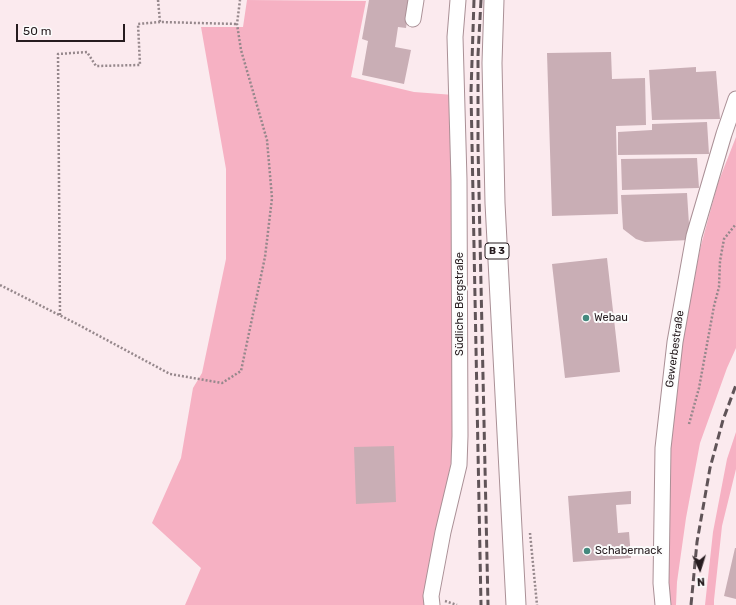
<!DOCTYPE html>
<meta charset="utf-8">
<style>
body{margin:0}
#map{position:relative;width:736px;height:605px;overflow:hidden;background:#fbeaee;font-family:Rubik,sans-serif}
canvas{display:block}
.north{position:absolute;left:680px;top:549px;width:40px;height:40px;-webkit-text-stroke:3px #fcfcfc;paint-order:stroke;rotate:176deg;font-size:11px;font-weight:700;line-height:16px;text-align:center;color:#261c1f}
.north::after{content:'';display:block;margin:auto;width:14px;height:18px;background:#261c1f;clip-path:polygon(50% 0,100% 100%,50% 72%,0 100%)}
.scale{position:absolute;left:16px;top:24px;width:109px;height:18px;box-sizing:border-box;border:2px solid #261c1f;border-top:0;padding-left:5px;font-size:12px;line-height:14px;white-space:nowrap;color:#261c1f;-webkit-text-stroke:3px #fcfcfc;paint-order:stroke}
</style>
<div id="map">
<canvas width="736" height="605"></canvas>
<div class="north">N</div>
<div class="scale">50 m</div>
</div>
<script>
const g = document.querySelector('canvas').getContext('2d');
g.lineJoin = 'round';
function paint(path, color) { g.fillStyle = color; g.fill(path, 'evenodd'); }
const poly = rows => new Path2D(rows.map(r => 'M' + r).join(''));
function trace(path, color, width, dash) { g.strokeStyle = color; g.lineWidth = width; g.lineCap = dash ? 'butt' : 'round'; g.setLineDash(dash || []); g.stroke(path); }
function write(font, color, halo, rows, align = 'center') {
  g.font = font + ' Rubik,sans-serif'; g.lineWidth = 4; g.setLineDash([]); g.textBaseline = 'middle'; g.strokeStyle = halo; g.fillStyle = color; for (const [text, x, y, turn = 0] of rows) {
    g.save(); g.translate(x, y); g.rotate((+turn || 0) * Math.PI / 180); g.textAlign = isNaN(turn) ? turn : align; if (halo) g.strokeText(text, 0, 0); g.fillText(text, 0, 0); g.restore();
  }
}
const green = poly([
 [247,0,366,1,351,77,414,92,454,95,454,446,425,605,185,605,201,568,152,523,181,458,193,388,202,373,226,259,226,169,201,27,243,27],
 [736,137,736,348,727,368,700,443,686,518,677,582,676,605,666,605,670,433,679,358,700,249,718,183],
 [736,432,736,469,722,526,714,600,714,605,705,605,713,532,727,459]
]);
const building = poly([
 [369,0,410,0,406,28,398,27,395,47,411,50,404,84,362,75,368,41,362,39],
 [611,52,612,79,645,78,646,125,616,126,618,214,552,216,547,53],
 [696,67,696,72,716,71,720,119,652,120,649,70],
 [707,122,709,154,618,155,618,132,652,130,652,124],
 [697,158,699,188,622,190,621,159],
 [687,193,690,240,645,242,636,239,623,229,621,195],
 [607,258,620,372,565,378,552,264],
 [394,446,396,502,356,504,354,447],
 [631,491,631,504,616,505,618,533,629,532,631,558,573,562,568,496],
 [735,548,736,548,736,599,724,596]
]);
const path = poly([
 [158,0,160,22,237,24],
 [0,285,77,324,170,374,222,383,241,371,265,257,272,198,267,140,241,50,237,24,240,0],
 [60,315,58,54,87,52,96,66,140,65,138,24,160,22],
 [689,424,699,388,714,306,719,287,720,261,724,239,736,224],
 [530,533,537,605],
 [445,601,457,605]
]);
const minor = poly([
 [413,19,416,0],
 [432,605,431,596,443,532,459,465,460,436,459,180,455,37,458,0],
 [663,605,661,583,663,448,675,342,694,236,724,134,736,99]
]);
const major = poly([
 [494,0,492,63,495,203,516,605]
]);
const rail = poly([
 [474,0,471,92,481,605],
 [481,0,478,55,478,147,488,605],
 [691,605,697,542,710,468,723,420,736,385]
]);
const markers = [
 [586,318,4,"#44897e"],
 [587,551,4,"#44897e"]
];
const shields = [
 [497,251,24]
];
const shieldNames = [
 ["B 3",497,251]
];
const streetNames = [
 ["Südliche Bergstraße",460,304,-90],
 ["Gewerbestraße",675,349,-82]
];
const poiNames = [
 ["Webau",594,318],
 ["Schabernack",595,551]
];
paint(green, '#f6b1c3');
paint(building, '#c9aeb5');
trace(minor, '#aa9096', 17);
trace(major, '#aa9096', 21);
trace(path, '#96888c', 2.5, [2, 2]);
trace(minor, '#fff', 15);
trace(major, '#fff', 19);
trace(rail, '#605458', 3, [8, 4]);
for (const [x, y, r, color] of markers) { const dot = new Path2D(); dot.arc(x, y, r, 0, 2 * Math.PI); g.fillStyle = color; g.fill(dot); trace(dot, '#fcfcfc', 1.5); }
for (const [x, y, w] of shields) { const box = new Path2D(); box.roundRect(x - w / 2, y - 8, w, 16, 3); g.fillStyle = '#fcfcfc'; g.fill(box); trace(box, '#261c1f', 1); }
write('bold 10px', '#261c1f', null, shieldNames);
write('11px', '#261c1f', '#fcfcfc', streetNames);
write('11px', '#261c1f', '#fcfcfc', poiNames, 'left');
</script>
